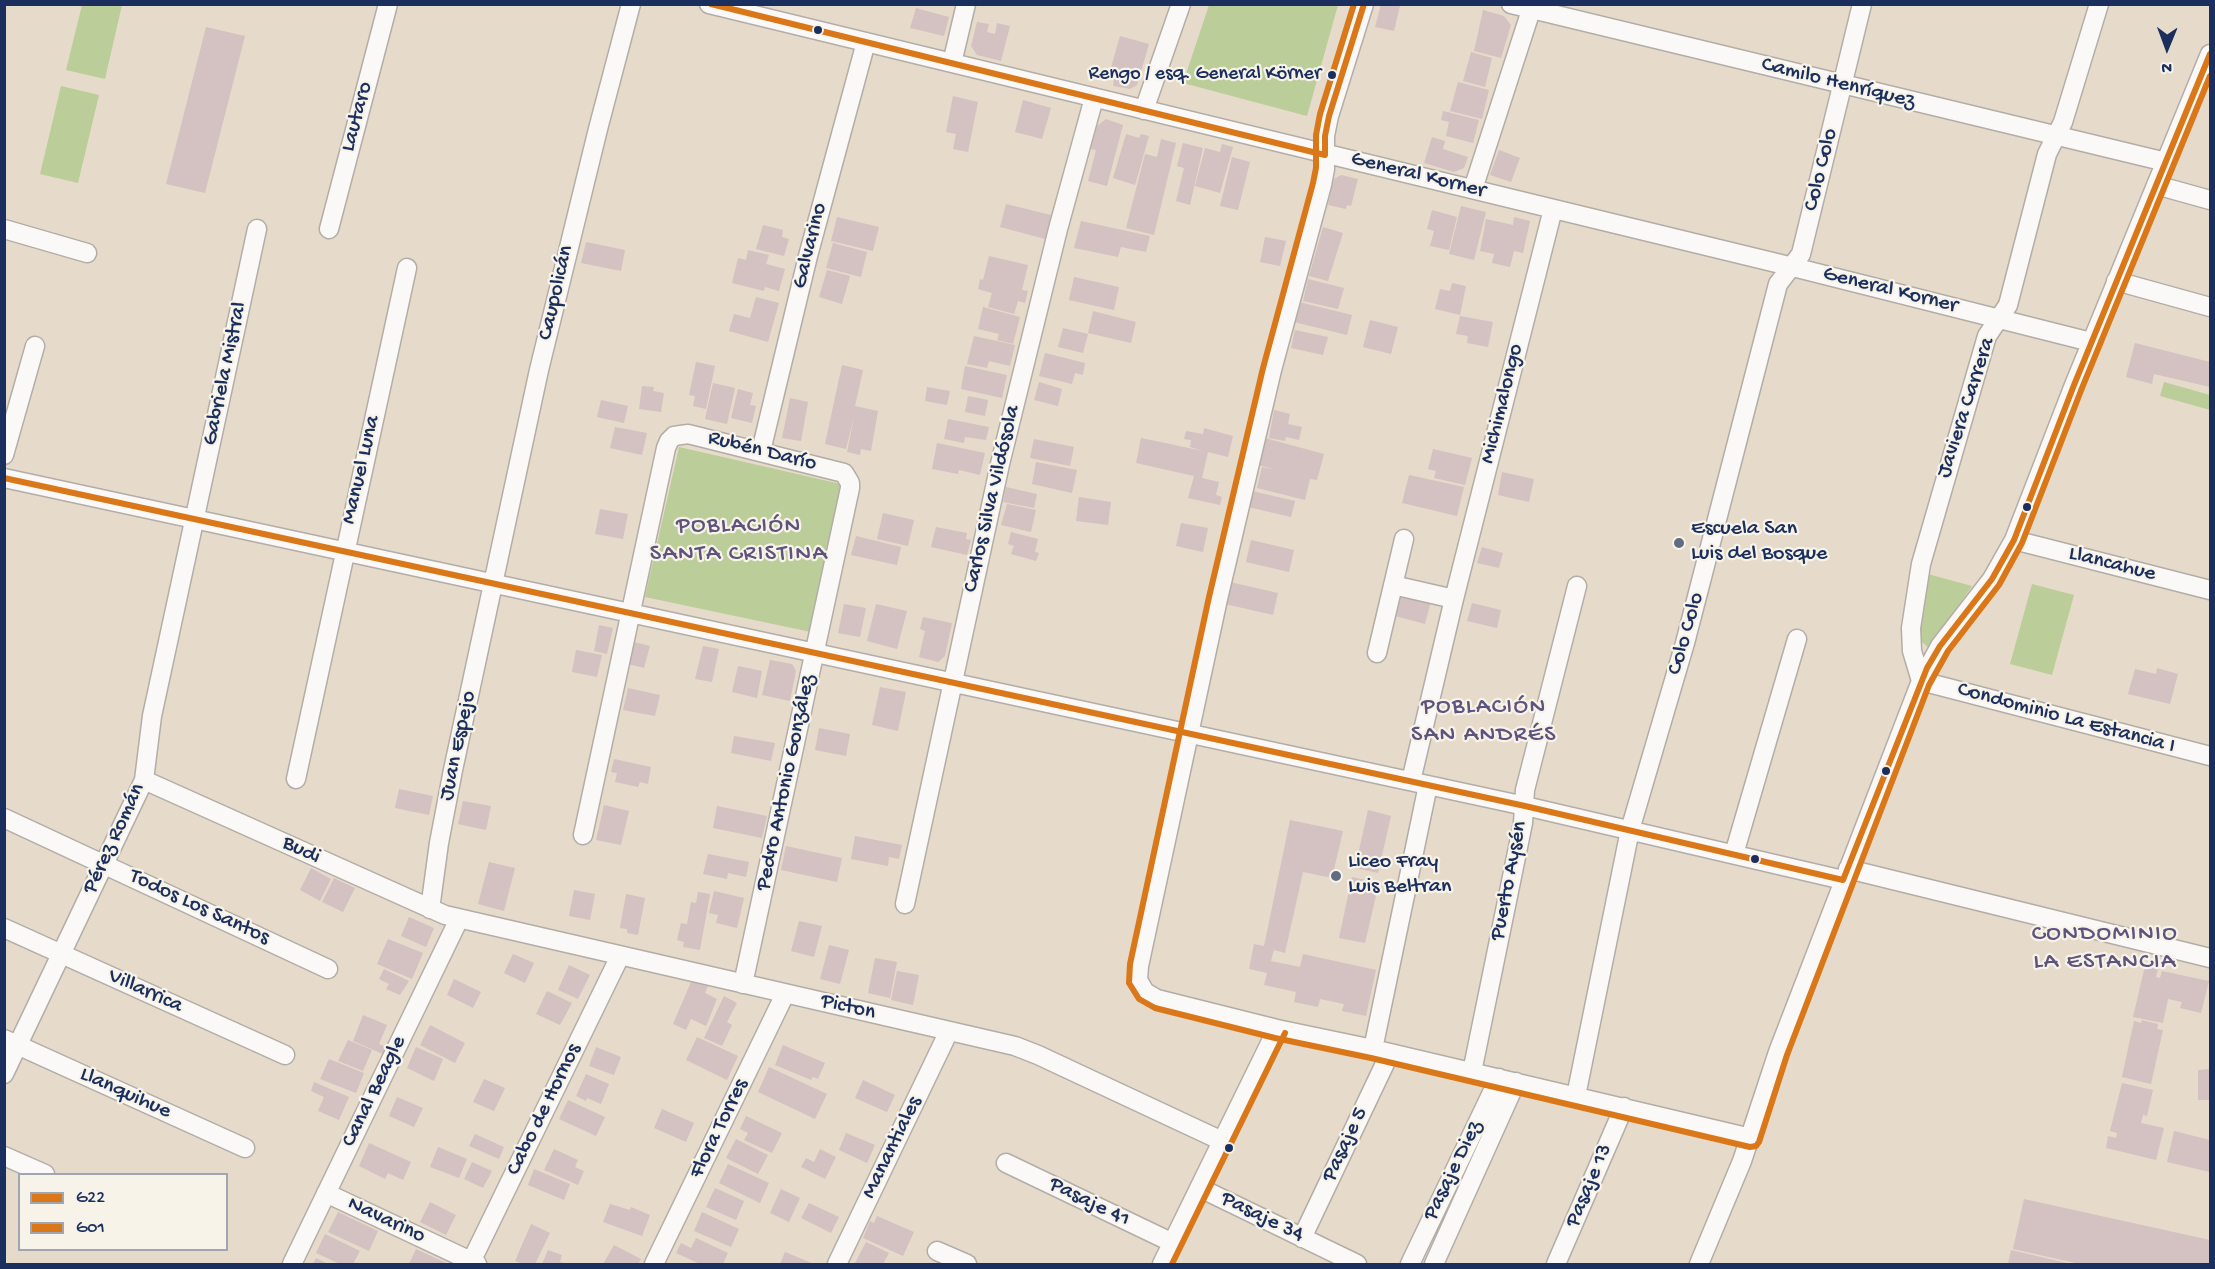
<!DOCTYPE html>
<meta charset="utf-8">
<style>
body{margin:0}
#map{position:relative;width:2215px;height:1269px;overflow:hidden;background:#e6daca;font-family:"Gochi Hand",sans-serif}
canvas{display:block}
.frame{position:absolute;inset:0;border:6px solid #1b2f5e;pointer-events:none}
.legend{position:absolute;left:18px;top:1173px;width:210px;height:78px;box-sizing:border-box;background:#f7f3e8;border:2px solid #9fa5b1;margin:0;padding:8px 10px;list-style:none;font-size:18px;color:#1b2f5e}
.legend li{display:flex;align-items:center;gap:12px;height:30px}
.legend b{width:30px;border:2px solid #9fa5b1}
.north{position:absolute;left:2137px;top:18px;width:60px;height:60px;-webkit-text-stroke:4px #f7f3e8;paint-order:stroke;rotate:181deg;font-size:16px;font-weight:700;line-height:24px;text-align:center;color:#1b2f5e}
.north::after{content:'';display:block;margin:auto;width:21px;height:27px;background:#1b2f5e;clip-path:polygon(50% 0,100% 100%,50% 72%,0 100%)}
</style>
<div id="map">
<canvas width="2215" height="1269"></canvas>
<div class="frame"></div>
<ul class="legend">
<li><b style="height:8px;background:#da7819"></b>G22</li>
<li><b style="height:8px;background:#da7819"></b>G01</li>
</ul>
<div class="north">N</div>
</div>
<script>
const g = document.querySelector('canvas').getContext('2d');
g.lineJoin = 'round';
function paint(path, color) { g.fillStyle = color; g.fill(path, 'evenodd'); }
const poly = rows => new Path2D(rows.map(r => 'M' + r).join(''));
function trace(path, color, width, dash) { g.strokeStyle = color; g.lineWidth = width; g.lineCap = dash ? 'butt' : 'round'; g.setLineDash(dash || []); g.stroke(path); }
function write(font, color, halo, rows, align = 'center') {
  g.font = font + ' "Gochi Hand",sans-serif'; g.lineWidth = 4.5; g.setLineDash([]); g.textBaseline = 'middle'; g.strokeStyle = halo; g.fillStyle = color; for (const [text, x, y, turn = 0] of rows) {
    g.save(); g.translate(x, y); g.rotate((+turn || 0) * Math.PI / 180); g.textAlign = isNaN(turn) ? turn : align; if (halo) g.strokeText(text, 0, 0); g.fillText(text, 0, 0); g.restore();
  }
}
const green = poly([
 [82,5,122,5,105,79,66,70],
 [1209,5,1338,5,1307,116,1183,83],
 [61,86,99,95,78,183,40,174],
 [2164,382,2210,395,2210,410,2160,396],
 [679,447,845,485,811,632,645,597],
 [1924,573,1972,586,1929,648,1917,638],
 [2032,584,2074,595,2052,675,2010,664]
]);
const building = poly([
 [1381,4,1400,6,1394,31,1375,27],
 [916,8,949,17,944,36,910,28],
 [1483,10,1504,16,1511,25,1501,58,1474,51],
 [977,22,989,24,987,32,995,34,997,23,1010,26,1001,61,977,55,971,46],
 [206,27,245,36,205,193,166,184],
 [1120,36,1149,44,1137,85,1130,89,1113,86,1114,79,1108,78],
 [1471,52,1492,58,1485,87,1463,81],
 [1458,82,1489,90,1482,119,1450,111],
 [953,96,978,102,968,152,953,149,956,134,946,132],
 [1023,100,1051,108,1042,139,1015,132],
 [1443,111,1479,120,1473,143,1446,136,1449,122,1441,120],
 [1106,119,1123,125,1107,186,1088,181,1096,150,1091,149,1097,126],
 [1126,134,1139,138,1141,134,1149,136,1135,185,1113,178],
 [1432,137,1445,141,1443,149,1468,157,1464,168,1454,172,1424,163],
 [1161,139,1176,143,1154,235,1126,228,1145,154,1157,157],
 [1183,143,1203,148,1190,205,1176,201,1184,168,1177,166],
 [1222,144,1233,147,1220,193,1195,186,1205,148,1220,152],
 [1499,150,1520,158,1511,182,1490,175],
 [1232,157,1250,162,1238,210,1220,206],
 [1341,175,1358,179,1351,206,1347,205,1346,209,1328,205,1334,179],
 [1006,204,1051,215,1045,239,1000,227],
 [1461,206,1486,212,1474,260,1449,254],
 [1432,210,1457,217,1449,250,1430,246,1434,231,1427,229],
 [837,217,879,227,873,251,831,241],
 [1514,217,1530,221,1523,253,1514,251,1510,267,1492,263,1494,254,1480,251,1486,219,1513,225],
 [1081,221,1150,236,1146,252,1121,247,1118,257,1074,248],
 [763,225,783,230,782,237,789,239,784,256,756,249],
 [1323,227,1343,233,1328,281,1309,276],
 [1265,237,1286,241,1280,266,1260,262],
 [586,242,625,250,621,271,581,263],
 [833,243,867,252,861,277,826,268],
 [748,250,769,255,766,264,785,269,779,291,765,287,764,291,732,283,738,258,746,260],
 [989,256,1028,265,1022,290,1028,291,1025,303,1018,301,1014,314,988,307,992,293,978,289,980,279,983,280],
 [827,270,850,276,842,304,819,297],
 [1074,277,1119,287,1114,310,1069,300],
 [1308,279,1344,288,1338,309,1303,301],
 [1452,283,1466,286,1460,315,1435,309,1440,289,1450,291],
 [756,297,779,303,768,342,729,331,734,314,750,318],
 [1299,302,1352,315,1347,335,1294,322],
 [983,307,1020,317,1013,344,997,340,999,334,978,329],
 [1093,311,1136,322,1131,343,1088,333],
 [1460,316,1493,322,1488,347,1467,343,1468,336,1456,334],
 [1370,320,1398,327,1391,354,1363,347],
 [1063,328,1088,334,1083,353,1058,347],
 [1295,330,1328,337,1323,355,1291,348],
 [974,336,1015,345,1010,366,989,361,987,368,967,364],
 [2135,343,2210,362,2210,387,2154,374,2152,384,2126,377],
 [1045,353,1085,363,1083,375,1075,373,1072,384,1039,376],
 [696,362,715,366,706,409,693,406,695,396,689,395],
 [842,365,863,370,855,406,878,411,871,451,861,449,860,455,847,452,854,417,846,449,825,444],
 [965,366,1007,375,1002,398,961,389],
 [1039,382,1062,389,1058,406,1034,400],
 [713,383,735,388,727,424,705,419],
 [642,386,654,387,653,391,664,393,661,412,639,409],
 [927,387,950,391,947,405,925,401],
 [738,389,753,393,750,405,756,406,752,423,731,418],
 [968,396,988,400,985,416,965,412],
 [790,398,808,402,801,441,782,438],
 [601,400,628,406,624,423,597,417],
 [1274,410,1290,414,1288,424,1302,427,1299,440,1286,437,1285,441,1269,438],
 [948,419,989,427,986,440,965,437,964,443,944,439],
 [615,427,647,433,642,455,610,448],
 [1204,428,1233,436,1228,457,1208,452,1202,478,1219,482,1216,495,1222,497,1220,505,1188,498,1194,476,1136,463,1141,438,1203,451,1190,447,1191,440,1184,439,1186,431,1203,434],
 [1265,438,1324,454,1317,480,1310,479,1305,500,1257,488,1262,467,1277,470,1258,465],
 [1034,439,1074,447,1070,466,1030,458],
 [937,443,985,453,980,475,959,470,958,474,932,469],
 [1433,449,1472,458,1465,485,1434,478,1436,471,1428,469],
 [1036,462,1077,470,1072,493,1032,484],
 [1502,472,1534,479,1529,502,1498,495],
 [1409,475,1464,487,1457,516,1402,503],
 [1006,487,1037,494,1034,508,1003,502],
 [1252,491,1295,501,1291,517,1248,507],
 [1079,497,1111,502,1108,525,1076,521],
 [1007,504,1036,510,1031,532,1001,525],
 [600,509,628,514,623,539,595,534],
 [883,513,914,520,908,546,877,539],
 [1181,523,1208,528,1203,552,1176,546],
 [936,527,967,533,966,539,971,540,967,555,931,547],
 [1011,532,1038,539,1035,552,1039,553,1036,561,1011,554,1014,546,1008,544],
 [856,536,901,547,897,565,851,555],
 [1251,540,1294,550,1289,572,1246,562],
 [1482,547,1503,553,1499,568,1477,563],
 [1230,582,1278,593,1273,615,1225,604],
 [1400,594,1431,601,1425,624,1395,616],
 [1472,603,1501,610,1497,628,1467,621],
 [844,604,866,608,860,637,838,633],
 [876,604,907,611,897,649,867,641],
 [923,617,952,623,945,656,938,662,919,657,925,631,920,629],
 [599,625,613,628,607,654,594,651],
 [634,642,650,646,644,668,628,664],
 [703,646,719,649,712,682,695,679],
 [576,650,602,655,597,677,572,672],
 [770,660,792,664,796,671,790,701,762,695],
 [738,666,762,671,757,698,732,692],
 [2157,668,2178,674,2170,704,2128,694,2135,669,2156,674],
 [880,687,906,692,898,731,872,725],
 [628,688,660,695,655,716,623,710],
 [819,728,850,734,846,756,815,750],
 [734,736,775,743,771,761,731,753],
 [614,759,651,767,648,784,640,782,638,787,615,782,617,773,611,772],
 [399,789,433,796,429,815,395,808],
 [463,801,491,806,486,830,458,824],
 [604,805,629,811,621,845,596,840],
 [717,806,767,816,762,838,713,828],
 [1368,810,1391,816,1378,873,1355,868],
 [1290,820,1343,831,1332,878,1303,872,1285,953,1274,950,1271,961,1300,967,1303,954,1376,970,1366,1016,1342,1011,1344,1004,1320,999,1318,1007,1294,1002,1296,992,1264,985,1267,973,1249,969,1254,944,1264,946],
 [855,836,902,845,899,859,889,857,888,866,851,859],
 [786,846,842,858,837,882,781,870],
 [708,854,749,862,746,877,728,873,727,879,703,874],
 [489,862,515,868,504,911,478,904],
 [311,868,331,879,320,901,300,890],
 [1352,877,1379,883,1365,943,1339,938],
 [334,878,355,888,343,912,322,902],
 [574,890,595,894,590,920,569,916],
 [714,891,744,898,737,928,716,923,718,915,709,913],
 [698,892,710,894,700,950,683,947,684,942,677,940,681,923,687,924,691,902,696,903],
 [626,894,645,898,638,935,627,933,627,929,620,928],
 [409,917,434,928,426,947,401,936],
 [799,921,822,926,814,957,791,951],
 [388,939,423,953,412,979,377,964],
 [829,945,849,950,840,984,820,979],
 [513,954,534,963,525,983,504,973],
 [875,958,897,962,890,998,868,993],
 [569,965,590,975,578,999,558,990],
 [2145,966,2158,969,2156,977,2160,978,2162,971,2209,981,2201,1013,2180,1008,2182,1002,2168,999,2163,1023,2133,1017],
 [384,969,409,981,400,995,386,989,389,984,379,979],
 [897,971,919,975,913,1005,891,1000],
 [454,979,481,992,473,1008,447,995],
 [691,982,708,986,705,993,717,999,706,1026,691,1019,686,1030,673,1024],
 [547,991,572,1003,560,1025,536,1014],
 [724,996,737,1003,727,1022,732,1025,722,1046,704,1038],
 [363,1015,387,1025,379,1044,386,1047,383,1054,353,1041],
 [2142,1020,2158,1024,2157,1029,2163,1030,2151,1084,2122,1077,2134,1021,2141,1023],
 [430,1025,465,1043,455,1063,420,1045],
 [697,1037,738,1056,727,1080,686,1060],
 [348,1040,372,1050,363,1071,338,1061],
 [783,1045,825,1063,818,1079,813,1077,811,1080,775,1065],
 [416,1047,443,1059,434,1081,407,1068],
 [596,1047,621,1057,614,1075,589,1066],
 [329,1059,364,1073,356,1093,320,1079],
 [769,1067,827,1094,815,1119,758,1092],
 [2210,1069,2210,1100,2198,1100,2198,1070],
 [586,1074,609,1084,601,1104,587,1098,586,1101,576,1096],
 [484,1079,505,1088,494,1111,473,1102],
 [863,1080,895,1095,887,1112,855,1098],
 [314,1082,349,1097,339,1120,318,1111,324,1097,311,1091],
 [2122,1083,2153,1090,2147,1116,2143,1115,2141,1123,2164,1128,2156,1160,2106,1148,2108,1136,2116,1138,2117,1133,2110,1131],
 [397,1097,423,1108,414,1127,389,1116],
 [568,1100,605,1117,596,1136,559,1119],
 [662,1109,694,1123,686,1142,654,1128],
 [746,1116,782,1133,772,1153,744,1140,748,1133,740,1129],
 [2174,1131,2210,1140,2210,1172,2167,1162],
 [846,1133,875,1145,867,1163,839,1150],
 [475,1134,504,1147,499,1159,469,1146],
 [736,1139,768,1155,758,1174,726,1158],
 [369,1143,411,1162,403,1180,388,1173,385,1179,359,1166],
 [438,1147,467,1159,459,1178,430,1167],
 [554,1149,578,1160,575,1167,584,1171,578,1185,544,1170],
 [820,1149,836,1157,825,1179,801,1167,806,1158,814,1162],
 [472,1162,492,1171,483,1188,464,1179],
 [728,1164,769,1183,760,1203,719,1183],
 [534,1169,570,1184,564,1200,528,1185],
 [715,1188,744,1201,736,1220,706,1207],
 [781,1189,800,1198,789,1222,770,1213],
 [2024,1199,2210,1240,2210,1264,2080,1264,2013,1249],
 [430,1202,456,1215,446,1235,420,1222],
 [809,1203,839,1217,831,1233,801,1218],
 [610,1204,630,1210,631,1207,650,1215,642,1236,603,1222],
 [338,1212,378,1231,369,1251,328,1232],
 [702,1212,739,1229,731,1247,694,1231],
 [877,1216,914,1232,903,1256,863,1238,870,1221,874,1223],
 [531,1224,550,1233,535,1264,523,1264,515,1261],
 [325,1234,360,1251,353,1264,340,1264,316,1253],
 [696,1238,728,1253,723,1264,700,1264,676,1253,681,1243,691,1248],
 [866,1242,889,1253,883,1264,855,1263],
 [614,1245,641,1259,638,1264,603,1264],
 [416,1249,448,1264,409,1264],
 [548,1250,562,1255,560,1262,567,1264,542,1264],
 [2011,1250,2071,1264,2008,1264],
 [785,1252,814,1264,780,1264],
 [316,1258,328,1264,313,1264]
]);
const minor = poly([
 [709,4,1793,267,2091,342],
 [1364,4,1329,116,1325,136,1325,169,1322,185,1272,370,1218,599,1139,966,1138,980,1145,992,1157,999,1277,1029,1373,1049,1751,1138],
 [1511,4,2166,162],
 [952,63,966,4],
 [1144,110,1181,4],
 [2156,185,2210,200],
 [1473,189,1533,4],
 [4,229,87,253],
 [329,229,388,4],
 [2116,281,2210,307],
 [761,451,808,256,866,42],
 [4,455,35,346],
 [4,478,1525,806,1843,880],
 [2014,540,2210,590],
 [1393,585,1454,599],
 [1377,653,1404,539],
 [1921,681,1912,651,1911,628,1921,564,1987,336,2008,305,2047,154,2063,122,2099,4],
 [1921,681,2210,756],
 [296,779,407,268],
 [144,780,445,915,1015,1046,1038,1055,1222,1141],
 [1411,781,1454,599,1553,209],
 [4,818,328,969],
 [583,835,666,448,669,441,674,436,688,434,844,473,850,483,850,488,743,984],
 [1734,854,1797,639],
 [1848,869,2210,958],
 [905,904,1000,464,1058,229,1094,98],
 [430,909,439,843,453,770,539,370,598,129,631,4],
 [4,928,285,1055],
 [4,1039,245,1148],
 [1373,1049,1428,785],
 [1472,1072,1523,823,1525,790,1577,586],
 [4,1074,144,780,152,716,257,229],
 [1576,1096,1630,830,1685,643,1778,284,1801,254,1862,4],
 [4,1156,45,1174],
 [1006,1163,1173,1243],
 [1200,1188,1357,1264],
 [326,1193,477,1264],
 [1302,1238,1390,1053],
 [937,1251,967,1264],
 [292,1264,459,919],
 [470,1264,620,956],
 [654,1264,785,994],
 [837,1264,949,1031],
 [1162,1264,1277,1029],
 [1410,1264,1499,1078],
 [1434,1264,1516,1082],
 [1556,1264,1624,1107],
 [1699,1264,1742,1161,1778,1052,1921,681,1940,646,1992,579,2014,540,2074,385,2210,54]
]);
const bus1 = poly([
 [711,4,1325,155,1325,136,1329,116,1364,4],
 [4,478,1525,806,1843,880,1927,668,1940,646,1992,579,2014,540,2074,385,2210,54]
]);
const bus2 = poly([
 [1354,4,1320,114,1316,135,1316,168,1313,183,1263,368,1209,597,1130,964,1129,983,1139,999,1155,1008,1275,1038,1371,1058,1750,1147,1756,1146,1759,1142,1787,1055,1929,685,1948,651,1999,585,2022,543,2082,388,2210,76],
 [1172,1264,1285,1033]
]);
const markers = [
 [818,30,5,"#1b2f5e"],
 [1332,75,5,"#1b2f5e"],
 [2027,507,5,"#1b2f5e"],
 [1679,543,6,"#626b84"],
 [1886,771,5,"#1b2f5e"],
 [1755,859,5,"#1b2f5e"],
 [1336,876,6,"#626b84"],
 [1229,1148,5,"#1b2f5e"]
];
const busNames = [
 ["Rengo / esq. General Körner",1321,75]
];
const streetNames = [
 ["Camilo Henríquez",1838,84,14],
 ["Lautaro",358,117,-75],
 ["Colo Colo",1822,170,-76],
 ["General Korner",1418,176,14],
 ["Galvarino",811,246,-76],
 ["General Korner",1890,291,14],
 ["Caupolicán",557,293,-77],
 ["Gabriela Mistral",226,374,-78],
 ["Michimalongo",1503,404,-76],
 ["Javiera Carrera",1967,408,-72],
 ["Rubén Darío",762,452,14],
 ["Manuel Luna",362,470,-77],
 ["Carlos Silva Vildósola",993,499,-77],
 ["Llancahue",2112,565,14],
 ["Colo Colo",1687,634,-74],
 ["Condominio La Estancia I",2066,719,15],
 ["Juan Espejo",459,746,-78],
 ["Pedro Antonio González",787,783,-78],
 ["Pérez Román",115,839,-65],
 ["Budi",301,851,25],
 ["Puerto Aysén",1510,881,-79],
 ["Todos Los Santos",199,908,25],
 ["Villarrica",145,992,24],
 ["Picton",848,1008,13],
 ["Canal Beagle",375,1092,-64],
 ["Llanquihue",125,1094,24],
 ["Cabo de Hornos",545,1110,-64],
 ["Flora Torres",720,1129,-64],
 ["Pasaje 5",1346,1145,-65],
 ["Manantiales",893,1148,-64],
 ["Pasaje Diez",1454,1171,-64],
 ["Pasaje 13",1590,1186,-67],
 ["Pasaje 41",1089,1203,26],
 ["Pasaje 34",1262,1218,26],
 ["Navarino",386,1221,25]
];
const poiNames = [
 ["Escuela San",1691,530],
 ["Luis del Bosque",1691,555],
 ["Liceo Fray",1348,863],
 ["Luis Beltran",1348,888]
];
const neighbourhoodNames = [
 ["POBLACIÓN",739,527],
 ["SANTA CRISTINA",739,555],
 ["POBLACIÓN",1484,708],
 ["SAN ANDRÉS",1484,736],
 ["CONDOMINIO",2105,935],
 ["LA ESTANCIA",2105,963]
];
paint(green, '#bbcd99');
paint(building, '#d4c1c1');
trace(minor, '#b3ada7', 21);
trace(minor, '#fbf9f7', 18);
trace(bus1, '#da7819', 6);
trace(bus2, '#da7819', 6);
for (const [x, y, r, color] of markers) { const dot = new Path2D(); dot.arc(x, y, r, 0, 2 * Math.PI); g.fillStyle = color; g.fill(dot); trace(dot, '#f7f3e8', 2); }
write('20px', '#1b2f5e', '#f7f3e8', busNames, 'right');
write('22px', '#1b2f5e', '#f7f3e8', streetNames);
write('22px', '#1b2f5e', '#f7f3e8', poiNames, 'left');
g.letterSpacing = '1.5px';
write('24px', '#5e537e', '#f7f3e8', neighbourhoodNames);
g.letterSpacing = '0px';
</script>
